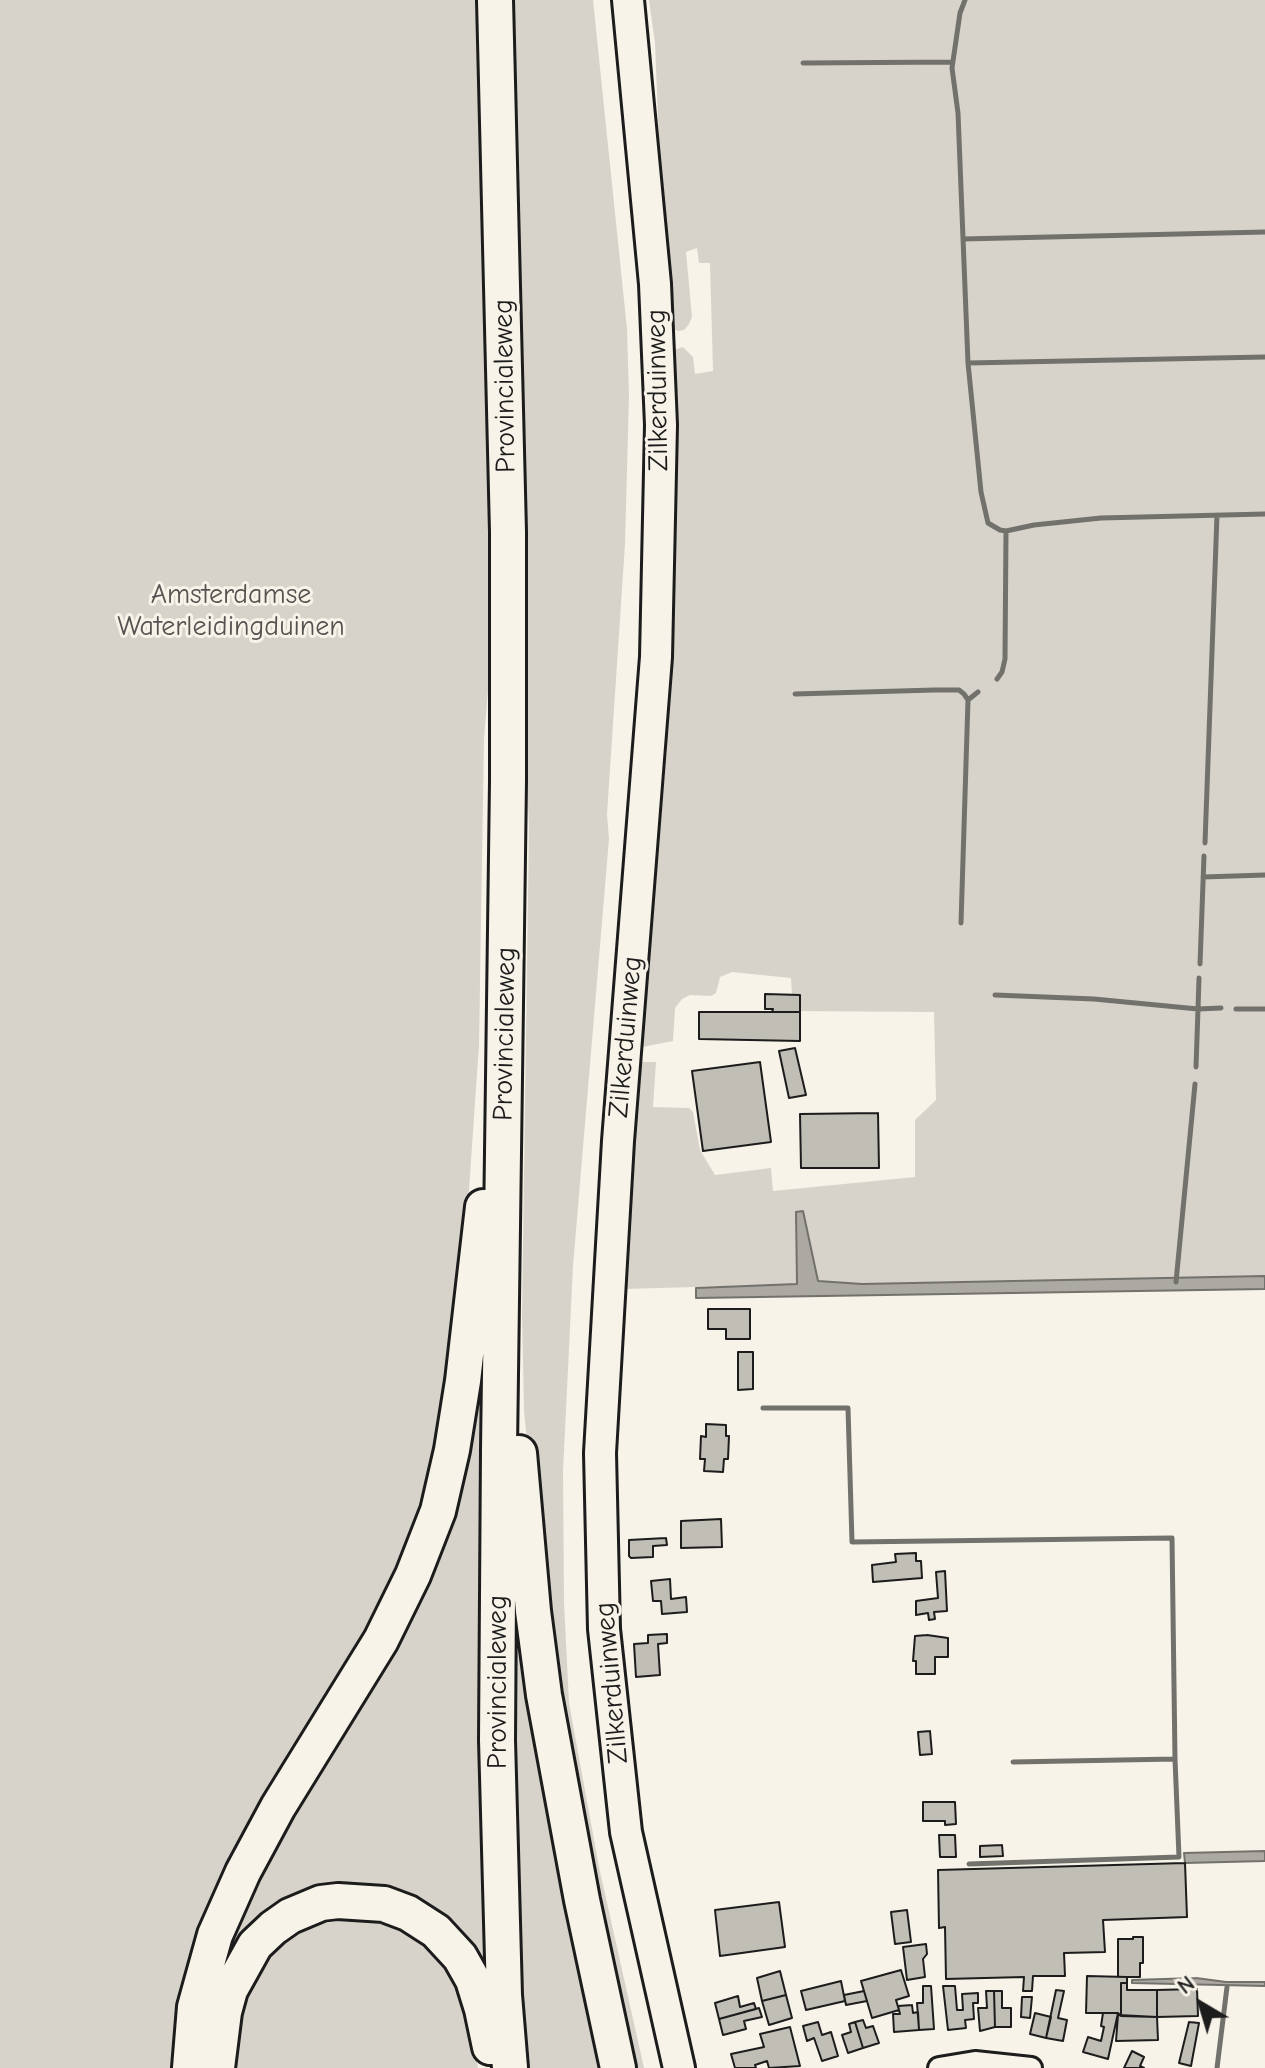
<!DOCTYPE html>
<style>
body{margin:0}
#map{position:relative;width:1265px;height:2068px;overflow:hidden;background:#f7f3e8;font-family:"Comic Neue",sans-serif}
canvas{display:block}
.north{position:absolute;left:1161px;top:1964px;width:80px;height:80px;-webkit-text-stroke:6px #f7f3e8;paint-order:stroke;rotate:322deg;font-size:22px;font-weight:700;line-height:32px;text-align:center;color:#1c1c1c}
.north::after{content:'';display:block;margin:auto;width:28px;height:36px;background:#1c1c1c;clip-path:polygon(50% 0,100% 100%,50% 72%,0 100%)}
</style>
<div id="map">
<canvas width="1265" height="2068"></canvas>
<div class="north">N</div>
</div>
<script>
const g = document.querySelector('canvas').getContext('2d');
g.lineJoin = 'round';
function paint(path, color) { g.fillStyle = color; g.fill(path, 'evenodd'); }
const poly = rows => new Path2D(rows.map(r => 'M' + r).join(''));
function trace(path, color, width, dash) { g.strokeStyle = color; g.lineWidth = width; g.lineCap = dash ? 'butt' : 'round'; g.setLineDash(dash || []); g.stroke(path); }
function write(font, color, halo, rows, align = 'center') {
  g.font = font + ' "Comic Neue",sans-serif'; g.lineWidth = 6; g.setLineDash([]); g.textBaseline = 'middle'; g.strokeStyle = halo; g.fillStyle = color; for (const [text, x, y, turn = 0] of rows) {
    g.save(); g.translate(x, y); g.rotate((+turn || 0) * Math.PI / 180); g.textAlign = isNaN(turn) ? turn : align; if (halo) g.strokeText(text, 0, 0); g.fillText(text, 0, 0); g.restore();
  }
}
const green = poly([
 [0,0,479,0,499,560,484,738,479,1045,465,1248,448,1370,432,1453,414,1522,402,1556,384,1597,359,1643,267,1789,244,1831,223,1877,180,2068,0,2068],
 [513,0,593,0,627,329,629,396,625,544,607,814,609,839,573,1266,563,1471,564,1602,569,1703,599,1867,644,2068,633,2068,572,1779,534,1519,524,1410,522,1315,529,825,522,673,522,321],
 [649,0,1265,0,1265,1276,862,1284,818,1281,803,1212,796,1212,798,1284,625,1289,639,1062,656,1062,653,1107,689,1108,693,1112,700,1150,715,1175,771,1168,773,1191,915,1177,915,1120,936,1100,934,1012,793,1011,791,978,732,972,720,977,716,993,711,996,690,995,682,999,675,1008,673,1041,642,1047,667,749,668,358,674,350,683,347,693,357,695,374,713,371,710,263,699,263,697,248,686,252,692,317,689,324,684,330,678,331,670,327,666,321,655,43],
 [487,1214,495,2041,447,1936,322,1899,203,2023,219,1943,409,1594],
 [513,1466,612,2068,526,2068,516,1960,513,1863],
 [355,1919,374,1921,407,1933,435,1956,449,1974,458,1992,473,2038,478,2068,232,2068,238,2021,245,1997,263,1962,289,1938,304,1930,319,1924]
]);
const water = poly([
 [803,1211,818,1281,862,1284,1265,1276,1265,1289,696,1298,696,1288,797,1284,796,1212,803,1211],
 [1265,1851,1265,1861,1185,1863,1184,1853,1265,1851],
 [1196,1978,1226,1982,1265,1982,1265,1986,1132,1983,1132,1980,1196,1978]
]);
const stream = poly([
 [965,0,960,13,952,68,958,113,968,363,981,492,988,523,1000,530,1006,531,1034,525,1101,518,1265,514],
 [803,63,953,62],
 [963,239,1265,232],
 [968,363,1265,357],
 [997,679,1002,672,1005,659,1006,531],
 [795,694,934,690,959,690,964,694,968,700,961,923],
 [968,700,978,692],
 [1205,843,1217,515],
 [1203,877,1265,875],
 [1200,964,1204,856],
 [995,995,1094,999,1198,1009,1199,978],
 [1236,1009,1265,1009],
 [1196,1067,1198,1009,1221,1008],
 [1176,1282,1195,1084],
 [763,1408,848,1408,852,1542,1172,1538,1175,1759,1179,1857,969,1864],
 [1013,1762,1175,1759],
 [1217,2068,1227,1987]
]);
const building = poly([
 [765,994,800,995,800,1012,772,1012,773,1009,765,1009,765,994],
 [699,1012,800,1012,800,1041,699,1039,699,1012],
 [795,1048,806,1095,789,1098,779,1051,795,1048],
 [760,1062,771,1142,703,1151,692,1071,760,1062],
 [878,1113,879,1168,801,1168,800,1114,878,1113],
 [708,1309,750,1309,750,1339,726,1339,726,1329,708,1329,708,1309],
 [738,1352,753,1352,753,1389,738,1390,738,1352],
 [706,1424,726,1425,726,1436,729,1436,728,1459,724,1459,723,1472,704,1471,705,1459,700,1459,701,1436,706,1437,706,1424],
 [721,1519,722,1547,681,1548,681,1521,721,1519],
 [666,1538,667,1545,653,1546,653,1557,631,1558,629,1556,629,1540,666,1538],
 [916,1553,916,1561,921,1561,922,1578,873,1582,872,1565,896,1562,895,1554,916,1553],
 [945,1571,947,1611,934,1612,935,1619,929,1620,928,1613,916,1615,916,1601,938,1598,936,1572,945,1571],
 [670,1579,671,1599,686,1597,687,1612,662,1614,661,1601,653,1601,651,1581,670,1579],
 [667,1634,667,1643,658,1644,660,1675,636,1677,634,1644,648,1643,648,1635,667,1634],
 [927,1635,948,1638,948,1657,935,1657,935,1674,916,1674,916,1661,913,1661,915,1636,927,1635],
 [930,1731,932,1754,920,1755,918,1732,930,1731],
 [923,1802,955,1802,956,1824,945,1825,945,1821,923,1821,923,1802],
 [939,1835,955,1835,956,1857,940,1857,939,1835],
 [1002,1845,1003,1856,980,1857,980,1846,1002,1845],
 [1185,1863,1187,1917,1103,1920,1105,1952,1064,1953,1065,1976,1033,1976,1032,1991,1023,1991,1024,1977,946,1979,945,1927,939,1928,938,1870,1185,1863],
 [779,1902,785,1947,720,1956,715,1910,779,1902],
 [907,1910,911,1942,895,1944,891,1912,907,1910],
 [1133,1937,1143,1937,1143,1963,1140,1963,1140,1977,1118,1977,1118,1939,1133,1939,1133,1937],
 [926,1944,927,1954,923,1959,925,1977,907,1980,903,1947,926,1944],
 [901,1970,909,1996,896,2000,899,2010,872,2018,861,1981,901,1970],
 [780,1971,786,1995,762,2001,757,1978,780,1971],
 [1087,1976,1127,1977,1127,1983,1121,1983,1121,2016,1118,2013,1086,2013,1087,1976],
 [841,1981,845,2001,806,2010,801,1991,841,1981],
 [1121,1983,1127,1983,1127,1990,1157,1990,1157,2017,1121,2016,1121,1983],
 [923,1986,931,1986,934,2029,919,2030,917,2003,923,2003,923,1986],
 [943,1986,955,1986,957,2010,963,2010,962,1994,978,1993,978,2003,973,2003,974,2019,965,2020,966,2028,948,2030,943,1986],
 [1197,1989,1198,2016,1157,2017,1157,1990,1197,1989],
 [1056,1990,1064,1991,1058,2018,1067,2020,1063,2041,1046,2038,1056,1990],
 [864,1991,867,2001,846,2005,844,1995,864,1991],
 [986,1991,994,1991,995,2027,980,2031,978,2008,987,2008,986,1991],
 [994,1991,1002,1991,1002,2008,1011,2008,1011,2027,995,2027,994,1991],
 [786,1995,792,2018,769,2025,762,2001,786,1995],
 [738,1996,740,2007,754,2003,756,2009,719,2019,715,2003,738,1996],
 [1022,1997,1032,1997,1030,2018,1021,2017,1022,1997],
 [912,2005,913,2013,918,2012,919,2030,894,2032,893,2014,900,2014,898,2006,912,2005],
 [759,2008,762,2017,744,2021,746,2029,723,2035,719,2019,759,2008],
 [1035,2013,1051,2017,1046,2038,1030,2034,1035,2013],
 [1103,2013,1118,2013,1108,2059,1083,2052,1088,2037,1101,2041,1104,2027,1101,2026,1103,2013],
 [1118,2015,1157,2017,1158,2040,1116,2041,1118,2015],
 [863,2020,866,2028,873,2026,879,2043,863,2048,855,2022,863,2020],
 [818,2022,822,2035,831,2032,838,2056,822,2061,814,2038,807,2041,803,2026,818,2022],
 [855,2022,863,2048,848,2053,842,2035,851,2032,849,2024,855,2022],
 [1189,2022,1199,2023,1191,2066,1179,2063,1189,2022],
 [790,2027,800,2066,769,2068,767,2061,755,2065,756,2068,735,2068,731,2054,764,2047,760,2034,790,2027],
 [1132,2051,1144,2057,1140,2066,1144,2068,1124,2068,1132,2051]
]);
const street = poly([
 [939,2068,975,2062,1031,2068]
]);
const secondary = poly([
 [628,0,655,284,661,425,656,657,618,1141,600,1453,604,1629,626,1832,679,2068]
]);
const primary = poly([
 [495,0,508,532,508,781,499,1449,497,1740,504,1995,510,2068],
 [519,1453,533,1611,544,1695,582,1900,618,2068],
 [190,2068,195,2007,215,1935,243,1872,278,1807,381,1640,413,1575,438,1511,452,1450,463,1381,483,1207],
 [217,2068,224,2012,230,1990,255,1945,273,1928,290,1916,321,1903,338,1901,384,1904,408,1913,436,1931,460,1957,473,1980,482,2009,490,2047]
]);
const streetNames = [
 ["Provincialeweg",505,386,-91],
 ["Zilkerduinweg",658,390,-91],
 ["Provincialeweg",505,1034,-89],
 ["Zilkerduinweg",626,1037,-85],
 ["Provincialeweg",498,1682,-90],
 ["Zilkerduinweg",612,1683,-95]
];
const parkNames = [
 ["Amsterdamse",231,595],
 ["Waterleidingduinen",231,627]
];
paint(green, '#d7d3cb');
paint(water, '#aca9a2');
trace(water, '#72716c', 2);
trace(stream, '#72716c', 5);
paint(building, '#c0beb5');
trace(building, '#1c1c1c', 2);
trace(street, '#1c1c1c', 26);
trace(secondary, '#1c1c1c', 36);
trace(primary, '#1c1c1c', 40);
trace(street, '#f7f3e8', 20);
trace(secondary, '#f7f3e8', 30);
trace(primary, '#f7f3e8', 34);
write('28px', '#1c1c1c', '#f7f3e8', streetNames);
write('28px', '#545351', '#f7f3e8', parkNames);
</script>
